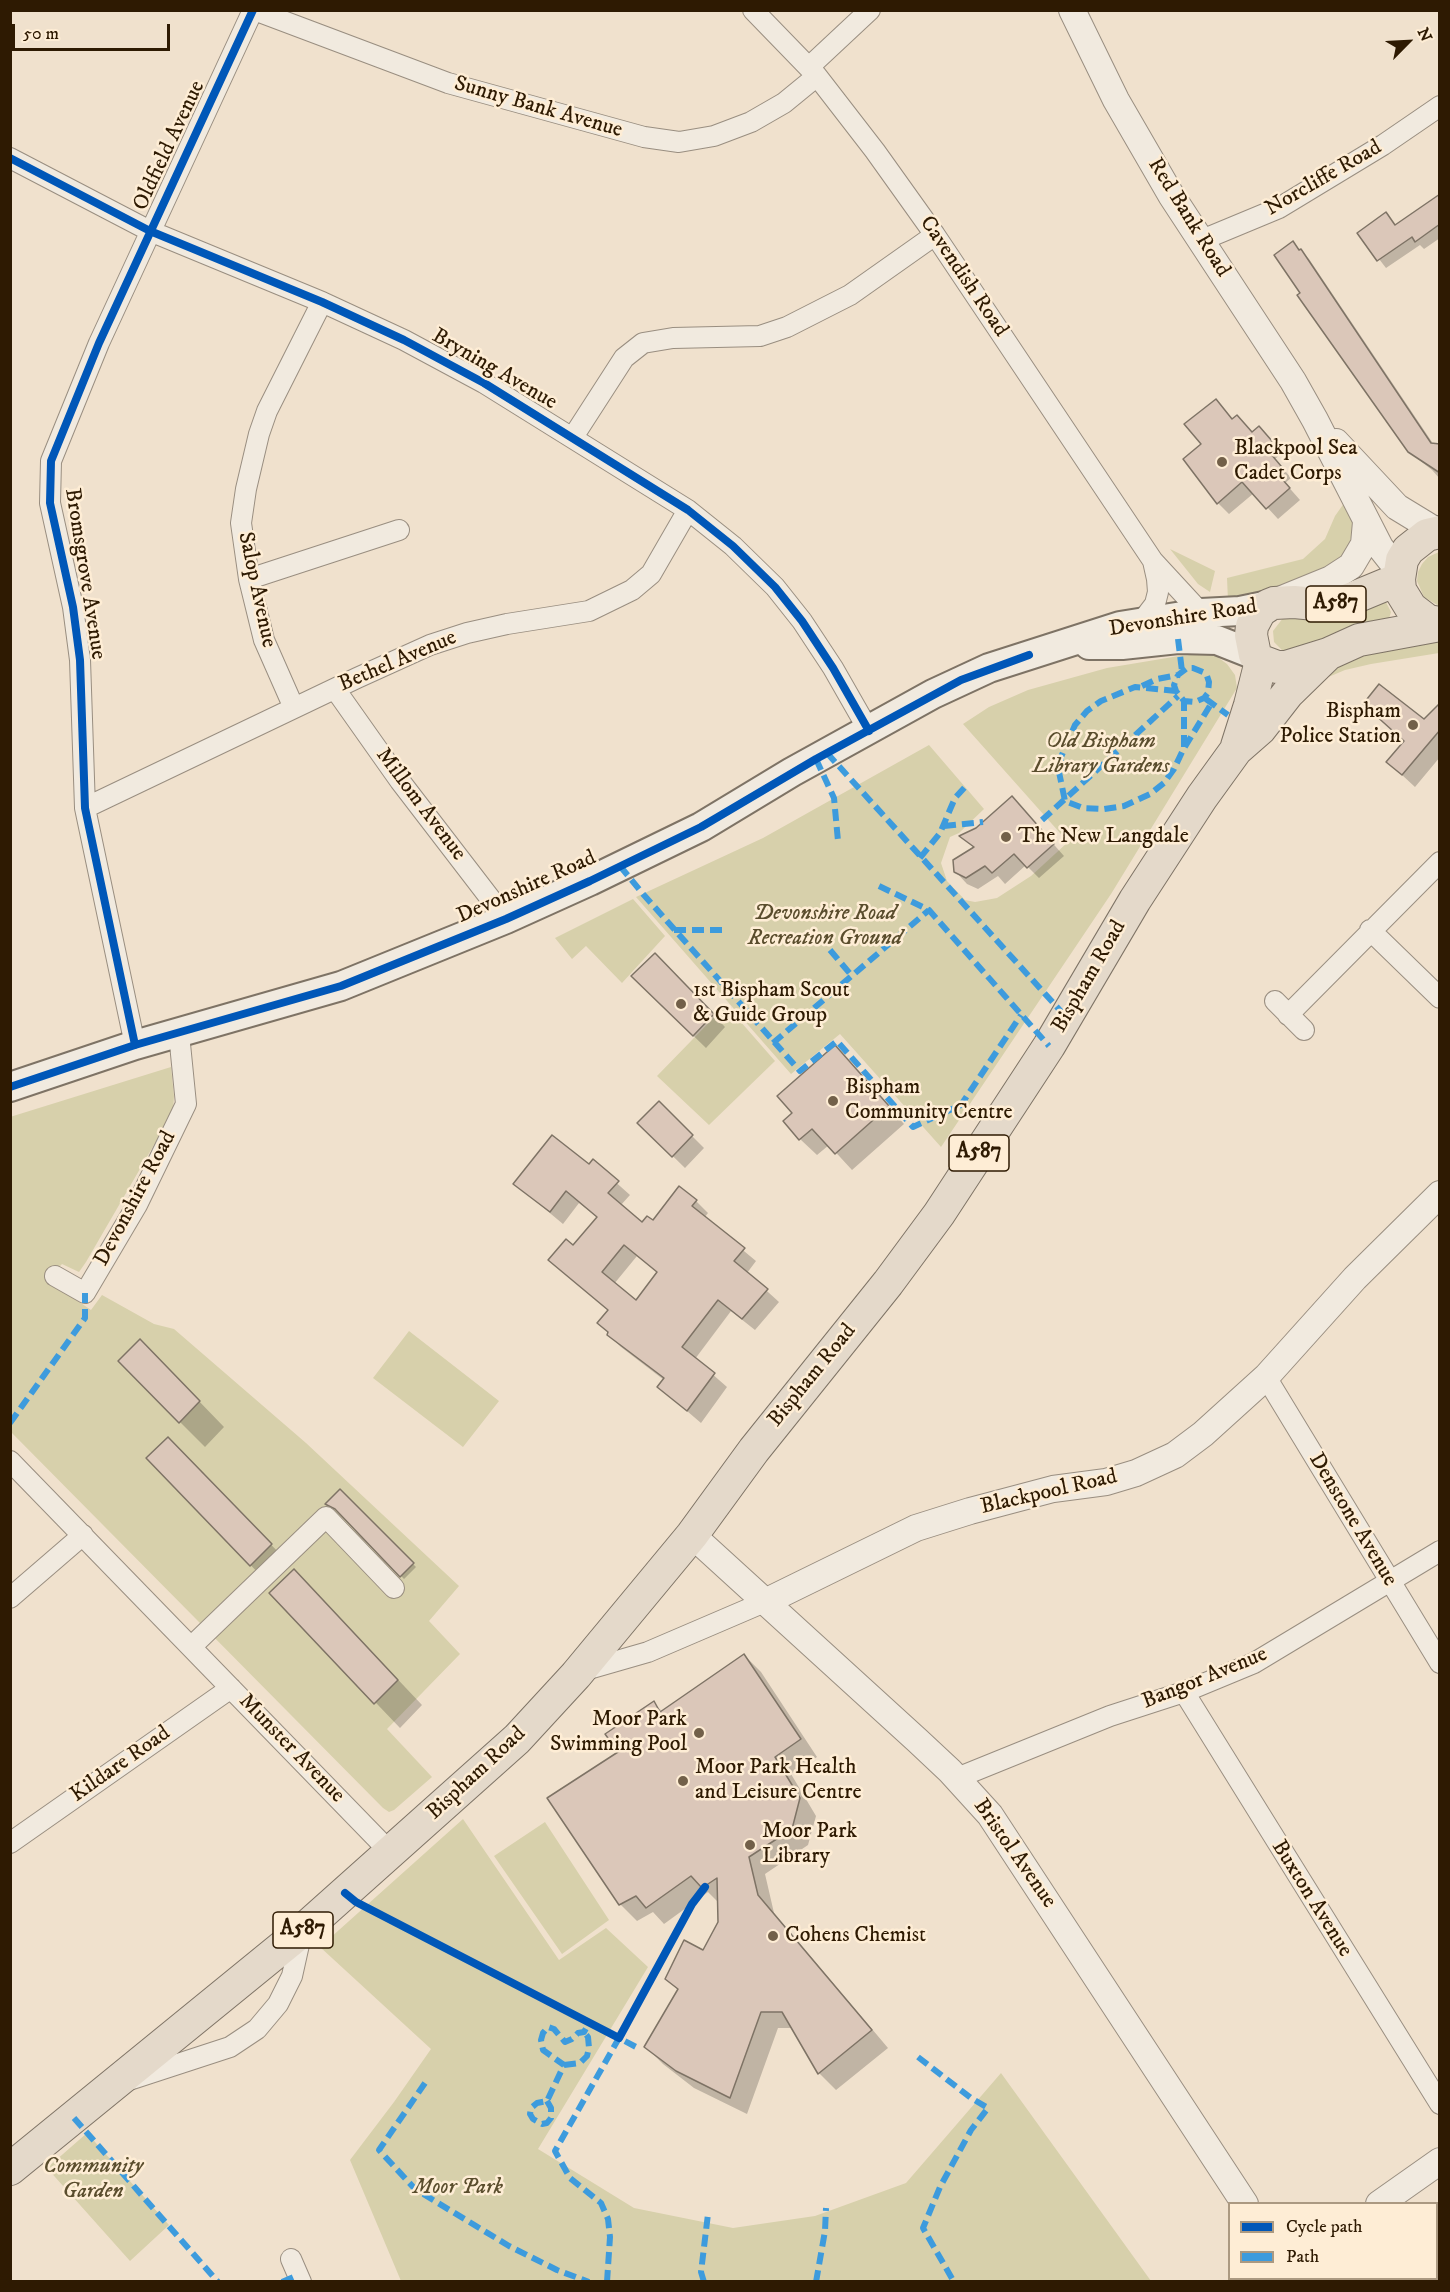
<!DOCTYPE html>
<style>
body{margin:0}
#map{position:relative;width:1450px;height:2292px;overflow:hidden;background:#f0e1cd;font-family:"IM FELL DW Pica",serif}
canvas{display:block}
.frame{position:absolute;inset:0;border:12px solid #2e1a02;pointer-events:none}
.legend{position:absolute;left:1228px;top:2202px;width:210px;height:78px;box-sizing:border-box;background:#feedd5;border:2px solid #ab9981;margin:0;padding:8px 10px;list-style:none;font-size:18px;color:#2e1a02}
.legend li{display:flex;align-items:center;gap:12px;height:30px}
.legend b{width:30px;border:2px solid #ab9981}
.north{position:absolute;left:1378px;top:12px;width:60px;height:60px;-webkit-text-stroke:4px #feedd5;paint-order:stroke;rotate:66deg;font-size:16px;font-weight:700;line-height:24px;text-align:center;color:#2e1a02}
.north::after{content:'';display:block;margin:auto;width:21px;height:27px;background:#2e1a02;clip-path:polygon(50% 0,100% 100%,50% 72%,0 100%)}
.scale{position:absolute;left:12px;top:24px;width:158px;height:27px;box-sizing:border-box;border:3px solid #2e1a02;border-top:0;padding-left:8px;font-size:18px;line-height:21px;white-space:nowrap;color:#2e1a02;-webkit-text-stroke:4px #feedd5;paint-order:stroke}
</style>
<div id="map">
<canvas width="1450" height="2292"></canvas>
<div class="frame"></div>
<ul class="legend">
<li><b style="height:8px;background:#0057b8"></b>Cycle path</li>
<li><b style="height:8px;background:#3d9bdd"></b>Path</li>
</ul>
<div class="north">N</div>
<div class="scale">50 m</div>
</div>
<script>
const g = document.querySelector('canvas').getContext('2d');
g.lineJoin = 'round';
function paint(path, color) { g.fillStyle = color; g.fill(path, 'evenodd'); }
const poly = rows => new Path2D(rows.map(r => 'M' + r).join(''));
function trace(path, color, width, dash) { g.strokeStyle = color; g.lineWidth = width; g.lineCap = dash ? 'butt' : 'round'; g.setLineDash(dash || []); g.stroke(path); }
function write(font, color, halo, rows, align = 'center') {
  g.font = font + ' "IM FELL DW Pica",serif'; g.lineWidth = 5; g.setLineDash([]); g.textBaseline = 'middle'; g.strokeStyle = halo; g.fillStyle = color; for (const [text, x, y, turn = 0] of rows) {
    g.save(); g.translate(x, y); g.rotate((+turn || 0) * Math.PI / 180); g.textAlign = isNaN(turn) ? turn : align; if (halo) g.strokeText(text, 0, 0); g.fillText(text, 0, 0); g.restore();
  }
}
const green = poly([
 [1347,499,1353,517,1353,528,1350,542,1334,569,1282,587,1228,601,1227,578,1303,559,1325,539,1335,516],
 [1170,549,1215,571,1210,592,1198,584],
 [1439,552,1440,552,1439,606,1424,597,1417,581,1418,572,1422,564,1428,557],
 [1385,600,1391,612,1389,619,1365,624,1339,632,1315,644,1284,652,1274,642,1273,631,1283,618],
 [1439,632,1439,653,1371,664,1345,670,1326,678,1351,647],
 [1212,653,1227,664,1235,675,1237,688,1111,894,941,1147,840,1034,791,1074,636,897,763,838,929,745,984,809,959,833,950,837,941,863,947,881,965,900,975,902,997,898,1031,876,1068,842,963,724,989,707,1028,690,1107,668,1179,656],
 [633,899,665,936,622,983,586,946,572,959,555,938],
 [726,1005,775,1061,709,1125,657,1076],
 [171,1067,174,1096,173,1112,86,1262,79,1272,62,1264,47,1280,91,1310,102,1295,154,1324,174,1329,306,1443,459,1586,429,1621,460,1654,387,1729,432,1777,394,1810,389,1812,383,1808,11,1432,10,1117],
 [409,1331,499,1401,463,1447,373,1378],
 [463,1819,559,1960,606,1928,648,1967,538,2149,634,2208,733,2228,815,2216,906,2183,1001,2073,1151,2281,401,2281,350,2160,394,2102,431,2049,320,1947],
 [545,1822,609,1920,562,1954,494,1856],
 [87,2133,169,2225,130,2261,47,2168]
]);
const shadow = poly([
 [1440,195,1440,238,1424,249,1420,245,1386,268,1359,233,1385,214,1396,226],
 [1293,243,1309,259,1434,445,1440,445,1440,479,1432,470,1409,452,1302,294],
 [1216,401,1233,420,1253,433,1259,428,1282,453,1275,459,1291,478,1285,483,1300,500,1278,519,1254,493,1229,514,1218,503,1185,459,1203,445],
 [1440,705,1440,757,1415,787,1388,762],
 [1023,810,1064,856,1039,878,1026,865,1005,884,998,876,978,889,967,884,956,872,974,848,961,836],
 [668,967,725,1027,706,1048,633,977],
 [851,1064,904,1124,852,1170,829,1145,817,1155,800,1139,794,1113],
 [659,1103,704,1148,685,1168,639,1123],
 [593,1162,630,1195,620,1206,642,1224,653,1222,696,1201,708,1213,704,1218,756,1261,747,1273,779,1302,755,1330,731,1311,695,1359,727,1387,701,1423,659,1387,664,1380,621,1347,608,1334,609,1311,550,1260,573,1247,598,1218,579,1203,563,1224,515,1184,589,1166],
 [637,1256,658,1273,636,1302,614,1284],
 [120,1362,165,1366,224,1427,205,1447],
 [168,1439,284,1558,263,1578,148,1458],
 [340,1491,416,1567,404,1579,340,1512,327,1504],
 [271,1593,319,1596,422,1705,400,1728],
 [744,1655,761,1672,817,1757,791,1774,816,1816,808,1845,765,1874,774,1913,888,2048,836,2090,819,2073,793,2028,778,2028,747,2114,694,2088,663,2064,646,2047,679,1991,667,1979,703,1952,719,1922,719,1903,708,1892,664,1924,653,1912,637,1921,620,1904,620,1753,653,1703,663,1712]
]);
const building = poly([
 [1440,194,1440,224,1415,242,1412,237,1377,261,1357,233,1386,212,1395,225,1440,194],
 [1293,241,1299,250,1301,249,1431,443,1440,444,1440,473,1408,452,1297,295,1300,293,1274,255,1293,241],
 [1216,399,1232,419,1237,415,1252,432,1259,426,1272,441,1265,447,1281,466,1275,471,1290,488,1266,509,1242,482,1217,504,1183,459,1201,444,1184,424,1216,399],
 [1379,684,1424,719,1440,703,1440,730,1402,775,1386,762,1404,741,1363,704,1379,684],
 [1012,796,1054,844,1027,868,1014,854,992,873,985,866,966,878,954,872,953,860,974,847,959,836,976,828,1012,796],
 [655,953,714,1014,693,1036,631,976,655,953],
 [835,1045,889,1106,835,1154,812,1129,799,1140,783,1121,792,1113,777,1096,835,1045],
 [659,1101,693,1135,672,1157,637,1123,659,1101],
 [552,1135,589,1164,593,1159,619,1181,608,1193,642,1222,647,1216,653,1220,679,1186,697,1200,692,1206,745,1248,734,1261,768,1289,742,1319,718,1300,682,1347,715,1373,687,1411,657,1387,664,1378,607,1335,608,1332,597,1323,608,1310,548,1260,566,1239,573,1245,597,1217,566,1191,550,1212,513,1184,552,1135],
 [624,1245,657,1272,636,1300,602,1272,624,1245],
 [140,1339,200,1401,179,1423,118,1361,140,1339],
 [168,1437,272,1544,250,1566,146,1458,168,1437],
 [340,1489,414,1563,400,1577,335,1509,325,1504,340,1489],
 [294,1569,398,1680,374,1704,269,1593,294,1569],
 [744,1654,801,1739,775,1757,800,1798,792,1829,749,1857,758,1895,872,2030,818,2074,782,2012,761,2012,730,2098,676,2071,644,2047,678,1989,665,1979,684,1940,703,1950,718,1922,717,1878,702,1888,691,1876,646,1908,636,1896,619,1905,547,1798,618,1752,605,1734,654,1701,660,1712,744,1654]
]);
const minor = poly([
 [254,10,448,83,644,137,679,142,714,136,751,122,784,103,817,76],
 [753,10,817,76,875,151,935,235,1153,561,1201,613],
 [809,67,870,10],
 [10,158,150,231,322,302,404,340,484,383,688,510,733,546,775,587,802,621,833,668,869,731],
 [1202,240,1279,208,1383,145,1440,106],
 [573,437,624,358,643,343,673,338,760,336,787,327,850,295,935,235],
 [249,579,399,530],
 [1142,621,1155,604,1158,592,1157,579,1153,561],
 [335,689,400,781,506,919],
 [294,708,264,640,249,579,241,523,246,489,259,434,267,411,322,302],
 [85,808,357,678,430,645,467,633,507,624,589,611,632,590,651,574,688,510],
 [1370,930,1440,998],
 [1275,1001,1304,1030],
 [1288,1015,1440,862],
 [135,1045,85,808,80,660,73,607,50,503,51,461,99,343,253,10],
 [55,1276,85,1293,137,1205,186,1104,179,1034],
 [1266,1377,1440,1663],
 [10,1461,390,1852],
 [10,1598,83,1535],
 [191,1647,326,1517,394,1588],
 [582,1671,648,1652,767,1601],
 [1184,1692,1440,2104],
 [957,1778,1110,1716,1184,1692,1254,1663,1440,1551],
 [10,1843,231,1688],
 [129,2080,230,2047,257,2029,278,2004,292,1976,302,1931],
 [291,2259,301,2282],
 [1292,2278,1294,2282],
 [1271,2282,1275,2278]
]);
const tertiary = poly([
 [1072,10,1116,100,1171,195,1293,381,1315,420,1380,547,1399,571],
 [1336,442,1397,507,1438,532],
 [1277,601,1331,579,1351,566,1364,544,1366,522],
 [692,1535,918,1741,950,1771,990,1815,1245,2204],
 [767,1601,916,1528,970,1511,1053,1489,1106,1482,1136,1473,1175,1455,1203,1434,1266,1377,1355,1278,1440,1194],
 [1379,2204,1440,2161]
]);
const secondary = poly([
 [1089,645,1122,645,1178,639,1217,640,1255,655],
 [10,1087,135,1045,341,986,506,919,590,881,701,827,792,772,933,694,989,668,1120,626,1201,613,1240,611,1269,605]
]);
const primary = poly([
 [1440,532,1427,535,1408,550,1402,560,1399,579,1400,590,1411,608,1428,621,1440,623],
 [1399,579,1341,603,1326,605,1294,602,1274,603,1269,605,1260,611,1252,626,1251,635,1255,655,1261,661,1277,667,1286,667,1328,654,1359,640,1440,625],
 [1237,746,1250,705,1261,661],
 [10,2169,302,1931,517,1739,576,1675,692,1535,754,1450,888,1283,939,1214,1049,1046,1135,900,1202,797,1236,750,1260,729,1288,693,1328,654]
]);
const quiet = poly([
 [1178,639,1182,671],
 [1142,686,1157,679,1178,675,1187,668,1193,668,1203,672,1207,676,1209,682,1208,693,1204,698,1195,702,1184,701,1176,691,1174,685,1178,675],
 [1176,691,1135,687,1101,701,1087,711,1075,725,1061,757,1059,772,1065,801,1083,808,1104,809,1124,806,1150,794,1164,783,1174,769,1183,750,1211,704],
 [1206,699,1228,715],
 [1184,747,1184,701],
 [827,753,1066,1017],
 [816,759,834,798,838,841],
 [1042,820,1178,696],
 [944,826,983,822],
 [920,858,940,833,955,798,965,787],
 [620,866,643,894,800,1071,837,1041,913,1127,961,1105,1021,1015],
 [879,886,929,910,1049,1046],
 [674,930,724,930],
 [830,950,852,976],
 [773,1043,929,910],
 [10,1423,85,1318,85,1293],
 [918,2057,971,2098,988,2108,971,2130,940,2187,923,2228,954,2282],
 [564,2065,580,2063,587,2056,589,2048,588,2037,584,2032],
 [425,2083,379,2150,415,2189,509,2246,557,2270,589,2282],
 [547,2101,551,2108,551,2118,547,2123,542,2124,533,2119,530,2114,531,2108,537,2103,547,2101,564,2065,543,2050,541,2040,543,2033,548,2027,554,2029,565,2042,572,2039,578,2033,584,2032,589,2023],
 [74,2118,218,2282],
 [282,2282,298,2275],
 [607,2282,610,2237,608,2219,601,2203,570,2178,555,2151,619,2038,638,2048],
 [704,2282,701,2272,708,2214],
 [816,2282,825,2231,826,2208]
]);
const cycleway = poly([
 [10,158,150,231,322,302,404,340,484,383,688,510,733,546,775,587,802,621,833,668,869,731],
 [135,1045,85,808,80,660,73,607,50,503,51,461,99,343,253,10],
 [10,1087,135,1045,341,986,506,919,590,881,701,827,816,759,961,680,1029,655],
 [345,1893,356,1902,619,2038,692,1904,705,1887]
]);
const markers = [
 [1222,462,6,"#726049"],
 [1413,725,6,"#726049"],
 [1006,837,6,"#726049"],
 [681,1004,6,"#726049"],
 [833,1101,6,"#726049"],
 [699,1733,6,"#726049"],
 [683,1781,6,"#726049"],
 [750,1845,6,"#726049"],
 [773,1936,6,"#726049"]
];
const shields = [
 [1336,604,60],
 [979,1153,60],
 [303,1930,60]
];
const shieldNames = [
 ["A587",1336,604],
 ["A587",979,1153],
 ["A587",303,1930]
];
const streetNames = [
 ["Sunny Bank Avenue",538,108,16],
 ["Oldfield Avenue",170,146,-65],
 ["Norcliffe Road",1324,179,-30],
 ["Red Bank Road",1188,218,58],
 ["Cavendish Road",963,277,56],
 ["Bryning Avenue",494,370,30],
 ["Bromsgrove Avenue",84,574,81],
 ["Salop Avenue",256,590,78],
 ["Devonshire Road",1183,619,-9],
 ["Bethel Avenue",398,662,-23],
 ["Millom Avenue",420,805,53],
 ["Devonshire Road",527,888,-24],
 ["Bispham Road",1090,977,-60],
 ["Devonshire Road",136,1199,-62],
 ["Bispham Road",813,1376,-51],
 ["Blackpool Road",1049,1493,-13],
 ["Denstone Avenue",1352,1520,59],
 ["Bangor Avenue",1205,1679,-22],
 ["Munster Avenue",291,1749,46],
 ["Kildare Road",121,1765,-35],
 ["Bispham Road",477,1774,-43],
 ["Bristol Avenue",1014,1854,55],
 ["Buxton Avenue",1311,1899,58]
];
const poiNames = [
 ["Blackpool Sea",1234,449],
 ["Cadet Corps",1234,474],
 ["Bispham",1401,712,"right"],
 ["Police Station",1401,737,"right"],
 ["The New Langdale",1018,837],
 ["1st Bispham Scout",693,991],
 ["& Guide Group",693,1016],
 ["Bispham",845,1088],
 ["Community Centre",845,1113],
 ["Moor Park",687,1720,"right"],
 ["Swimming Pool",687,1745,"right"],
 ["Moor Park Health",695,1768],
 ["and Leisure Centre",695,1793],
 ["Moor Park",762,1832],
 ["Library",762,1857],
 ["Cohens Chemist",785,1936]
];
const parkNames = [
 ["Old Bispham",1101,742],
 ["Library Gardens",1101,767],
 ["Devonshire Road",825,914],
 ["Recreation Ground",825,939],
 ["Community",93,2167],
 ["Garden",93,2192],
 ["Moor Park",458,2188]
];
paint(green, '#d7d0ab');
paint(shadow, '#0003');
paint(building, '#dbc7b9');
trace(building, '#7e7365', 1.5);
trace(minor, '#998e80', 22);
trace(tertiary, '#998e80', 28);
trace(secondary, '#7e7365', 32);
trace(primary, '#7e7365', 34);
trace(minor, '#f1eadf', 20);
trace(tertiary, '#f1eadf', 26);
trace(secondary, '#f1eadf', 28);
trace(primary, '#e4d9ca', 32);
trace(quiet, '#3d9bdd', 6, [12, 6]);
trace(cycleway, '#0057b8', 8);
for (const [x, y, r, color] of markers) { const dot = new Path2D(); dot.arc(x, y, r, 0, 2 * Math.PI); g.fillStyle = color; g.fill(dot); trace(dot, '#feedd5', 2); }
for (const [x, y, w] of shields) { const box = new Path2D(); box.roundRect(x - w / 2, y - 18, w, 36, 4.5); g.fillStyle = '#feedd5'; g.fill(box); trace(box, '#2e1a02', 1.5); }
write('bold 21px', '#2e1a02', null, shieldNames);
write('22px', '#2e1a02', '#feedd5', streetNames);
write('22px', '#2e1a02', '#feedd5', poiNames, 'left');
write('italic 22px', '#5a4d2d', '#feedd5', parkNames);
</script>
